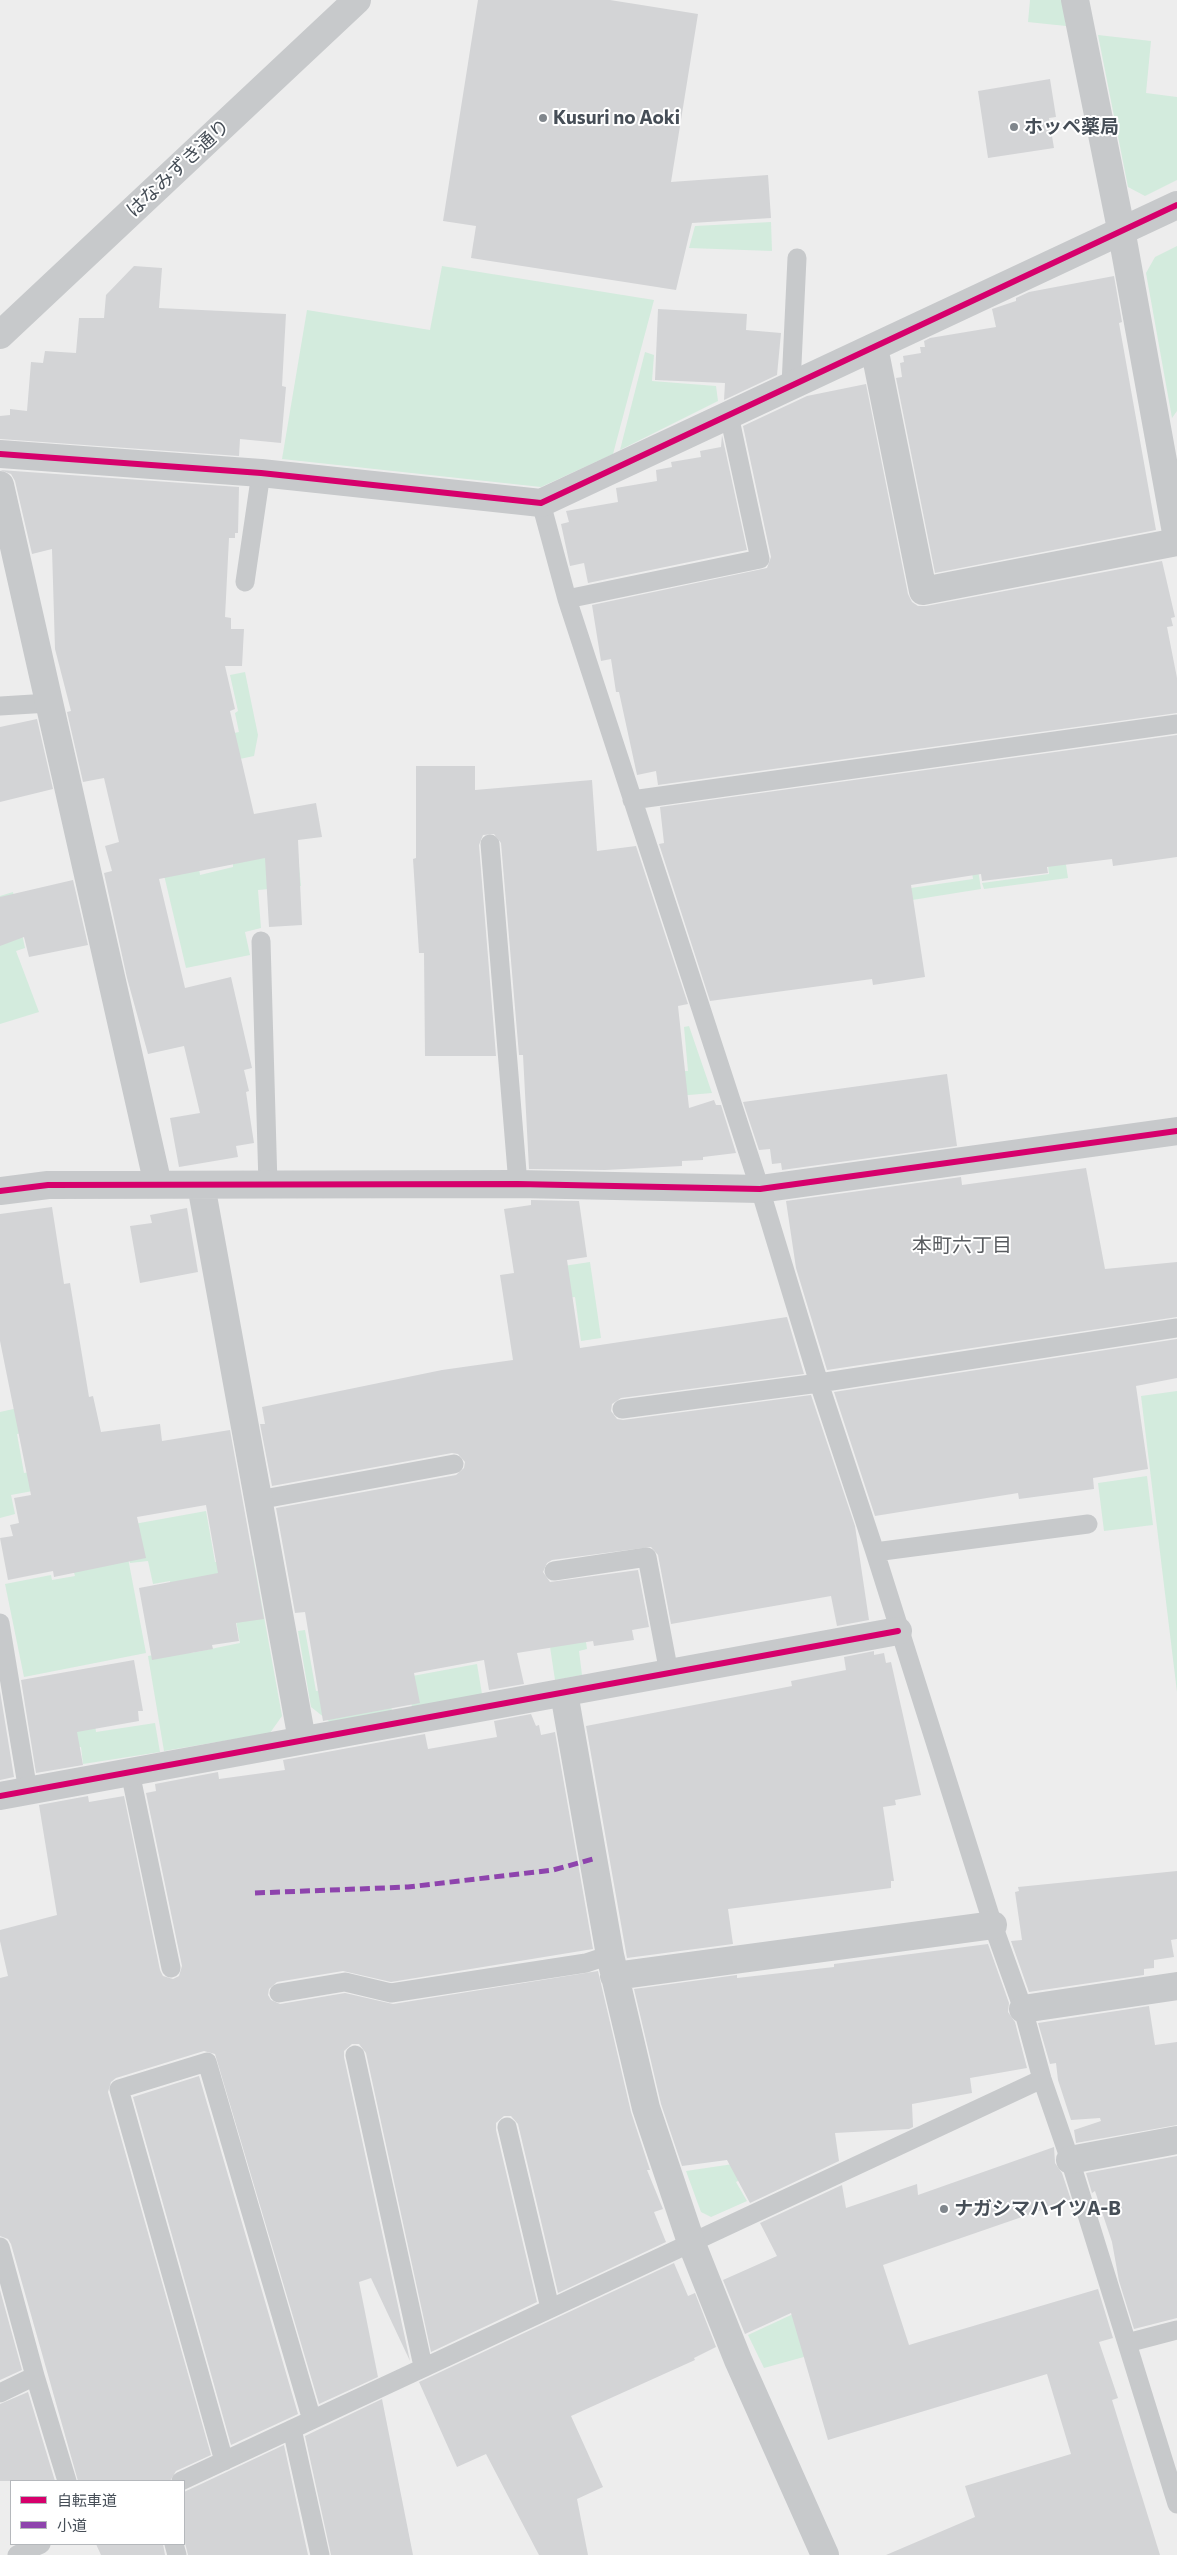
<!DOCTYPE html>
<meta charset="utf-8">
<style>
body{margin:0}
#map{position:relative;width:1177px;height:2555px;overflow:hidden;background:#ededed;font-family:Commissioner,"Noto Sans JP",sans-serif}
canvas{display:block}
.legend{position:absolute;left:10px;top:2480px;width:175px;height:65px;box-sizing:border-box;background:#fff;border:1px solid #b5b8bc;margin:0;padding:6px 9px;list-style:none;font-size:15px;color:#464e57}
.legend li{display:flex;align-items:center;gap:10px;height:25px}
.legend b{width:25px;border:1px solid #b5b8bc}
</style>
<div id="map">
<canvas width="1177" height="2555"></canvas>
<ul class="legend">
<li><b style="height:6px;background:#d6006c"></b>自転車道</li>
<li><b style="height:6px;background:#8e44ad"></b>小道</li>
</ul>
</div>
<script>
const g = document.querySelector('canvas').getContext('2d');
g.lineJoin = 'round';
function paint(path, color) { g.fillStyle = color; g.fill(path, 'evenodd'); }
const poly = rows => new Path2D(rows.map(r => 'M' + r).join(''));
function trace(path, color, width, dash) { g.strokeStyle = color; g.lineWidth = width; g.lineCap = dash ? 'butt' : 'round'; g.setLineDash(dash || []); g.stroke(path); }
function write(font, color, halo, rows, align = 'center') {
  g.font = font + ' Commissioner,"Noto Sans JP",sans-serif'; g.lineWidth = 4; g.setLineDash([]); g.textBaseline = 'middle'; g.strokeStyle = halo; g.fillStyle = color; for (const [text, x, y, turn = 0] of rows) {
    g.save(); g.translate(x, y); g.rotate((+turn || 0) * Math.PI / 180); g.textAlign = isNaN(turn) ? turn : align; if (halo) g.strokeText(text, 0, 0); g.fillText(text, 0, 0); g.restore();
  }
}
const green = poly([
 [1030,0,1062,0,1066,26,1028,22],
 [1098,35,1151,41,1146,93,1177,97,1177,180,1145,196,1128,187],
 [771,222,772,251,689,248,695,226],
 [1177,246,1177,411,1172,418,1146,273,1155,257],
 [442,266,654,300,613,454,541,487,282,459,307,310,430,330],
 [645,352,654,355,652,381,716,386,718,401,620,450],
 [245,672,258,735,254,756,169,774,151,751,239,732,235,713,238,711,230,675],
 [1063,845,1068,878,984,889,982,883,1049,874,1046,848],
 [297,846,301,886,258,890,261,928,245,932,250,955,186,968,164,875,199,868,200,875,233,867,233,864],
 [976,857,981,889,906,901,904,889,973,879,970,859],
 [13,892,25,948,16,951,39,1012,0,1024,0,896],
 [689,1026,712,1093,631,1100,683,1071,688,1071,684,1027],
 [590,1262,601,1338,581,1341,575,1297,549,1300,537,1270],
 [1177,1391,1177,1692,1141,1396],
 [18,1408,23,1433,17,1434,24,1473,74,1464,49,1488,11,1495,15,1514,0,1518,0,1412],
 [1147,1476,1153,1525,1104,1531,1098,1483],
 [117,1500,146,1653,24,1677,5,1584,51,1575,52,1580,75,1576,73,1569],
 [206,1511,215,1562,253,1556,282,1716,270,1733,164,1751,148,1656,190,1649,191,1653,240,1643,229,1581,171,1590,170,1581,153,1584,148,1561,130,1563,123,1526],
 [541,1587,585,1635,587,1649,579,1651,582,1675,555,1680],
 [305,1630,316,1691,386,1679,392,1711,330,1722,311,1707,298,1631],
 [477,1664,482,1694,412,1707,407,1677],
 [155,1723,160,1752,83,1764,81,1747,37,1755,33,1734,95,1724,96,1732],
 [767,2159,768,2165,736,2182,747,2201,711,2217,701,2212,686,2171],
 [806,2308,876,2337,764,2368,748,2335]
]);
const building = poly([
 [478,0,610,0,698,14,671,182,768,175,771,218,692,223,676,290,471,258,476,226,443,221],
 [1050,79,1056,117,1049,118,1054,148,988,158,978,91],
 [134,266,162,268,159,308,286,314,282,386,286,387,281,443,240,439,239,456,0,439,0,416,10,415,10,409,27,411,31,362,43,363,45,351,76,353,79,318,104,318,106,295],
 [1114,276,1122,322,1119,323,1156,530,935,573,896,378,902,377,900,363,904,362,903,356,921,353,920,347,925,347,924,341,930,338,996,327,992,309,1016,301,1016,298,1029,292],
 [658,309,747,314,746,330,781,333,777,375,724,400,725,383,655,380],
 [866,384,908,594,912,602,918,606,926,606,1162,561,1175,617,1171,618,1173,626,1167,627,1177,678,1177,713,658,785,656,771,637,775,619,692,616,692,611,659,601,661,592,605,767,568,771,557,743,426,807,396],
 [722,435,747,550,588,583,584,563,570,566,561,524,569,522,566,511,618,502,616,488,657,481,656,470,672,467,671,462,701,457,700,451,721,447],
 [0,470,239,487,238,533,235,533,235,538,229,538,225,617,231,618,231,629,244,629,242,666,225,666,235,709,230,711,254,814,316,803,322,837,298,840,302,925,269,927,265,858,159,879,185,988,231,977,252,1068,244,1070,249,1091,246,1092,254,1143,236,1146,238,1157,179,1167,170,1118,200,1113,184,1046,148,1054,127,978,104,873,112,871,105,846,119,842,104,778,83,782,67,712,71,711,55,649,52,549,32,554,15,481,11,474],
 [37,719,53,789,0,802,0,727],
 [1177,735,1177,857,1113,866,1112,859,1047,867,1048,873,982,881,981,874,911,885,925,977,873,985,872,979,710,1001,659,844,664,843,660,807],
 [416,766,475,766,475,790,592,780,597,851,636,846,688,1004,678,1006,689,1108,714,1100,716,1105,721,1105,736,1153,703,1157,703,1160,682,1161,682,1166,605,1170,529,1169,523,1055,519,1055,501,843,494,834,483,835,479,845,496,1056,425,1056,424,953,419,953,413,859,416,858],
 [73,880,88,945,29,957,24,937,0,946,0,897],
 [947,1074,957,1146,782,1170,781,1163,772,1164,770,1149,759,1150,743,1102],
 [1086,1168,1105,1269,1177,1262,1177,1317,827,1370,796,1268,786,1201,961,1177,962,1185],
 [531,1200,579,1201,587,1257,567,1260,580,1348,787,1317,804,1374,621,1398,612,1404,611,1411,617,1419,623,1420,811,1395,855,1526,869,1620,837,1626,831,1596,671,1624,658,1555,651,1547,552,1560,547,1563,543,1572,550,1582,638,1570,649,1627,632,1630,634,1640,594,1646,593,1641,517,1653,524,1684,489,1690,484,1660,414,1673,420,1703,323,1721,305,1612,295,1613,276,1508,456,1475,464,1468,465,1462,458,1454,452,1453,272,1486,260,1424,265,1424,262,1407,442,1370,513,1360,500,1275,514,1273,504,1209,531,1205],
 [52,1207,64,1284,70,1283,89,1397,93,1396,101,1432,160,1424,162,1441,230,1430,264,1619,236,1623,239,1641,212,1645,213,1649,152,1660,139,1588,218,1573,206,1505,137,1517,146,1558,54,1577,53,1571,8,1580,0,1538,13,1536,10,1525,19,1523,14,1498,31,1495,0,1341,0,1214],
 [187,1208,198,1272,140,1283,130,1226,152,1223,150,1215],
 [1177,1339,1177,1378,1136,1386,1148,1469,1093,1478,1094,1489,1019,1499,1018,1493,875,1516,834,1392],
 [874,1651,874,1655,884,1653,886,1663,891,1662,921,1795,895,1800,896,1805,883,1807,894,1881,891,1881,891,1888,728,1909,733,1944,627,1958,586,1726,792,1686,791,1681,846,1670,844,1657],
 [134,1660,143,1711,138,1711,139,1721,77,1732,83,1765,36,1773,21,1680],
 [0,1691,14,1777,0,1780],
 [531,1714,536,1726,539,1725,541,1735,555,1732,593,1949,391,1982,343,1971,277,1982,269,1989,268,1995,271,2000,280,2004,345,1993,393,2004,598,1971,631,2112,650,2170,647,2170,663,2209,654,2212,666,2242,558,2293,518,2124,511,2116,504,2116,496,2123,496,2130,537,2302,431,2352,366,2053,359,2044,352,2044,344,2051,344,2057,410,2361,371,2278,359,2282,378,2377,319,2404,215,2054,204,2051,116,2078,111,2082,108,2092,211,2455,176,2471,170,2481,78,2481,11,2244,8,2239,0,2236,0,1978,8,1976,0,1941,0,1930,57,1915,39,1805,88,1796,89,1802,124,1796,160,1970,163,1976,173,1979,179,1976,182,1966,146,1793,156,1791,155,1784,218,1772,219,1779,285,1770,283,1760,425,1734,428,1749,497,1737,494,1721],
 [1177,1871,1177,1939,1171,1940,1174,1957,1154,1960,1154,1968,1144,1969,1144,1975,1029,1992,1011,1941,1022,1940,1015,1892,1019,1891,1018,1887],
 [988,1944,1009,2003,1008,2012,1015,2022,1027,2068,970,2078,972,2093,912,2104,913,2127,909,2129,835,2133,839,2161,750,2203,727,2160,682,2166,661,2104,634,1989,737,1975,737,1978,834,1967,834,1964],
 [1149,2006,1155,2045,1177,2042,1177,2125,1076,2143,1074,2130,1101,2121,1100,2118,1071,2120,1058,2080,1056,2063,1050,2064,1038,2023],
 [199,2076,298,2414,231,2445,133,2097],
 [1054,2147,1055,2163,1062,2173,1071,2200,883,2265,909,2345,1098,2289,1113,2338,1099,2342,1118,2398,1112,2400,1160,2555,886,2555,975,2517,965,2486,1071,2454,1047,2374,828,2440,791,2313,745,2334,723,2280,777,2256,760,2223,842,2185,846,2208,917,2184,918,2195],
 [1177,2156,1177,2318,1134,2329,1119,2281,1112,2242,1095,2191,1092,2193,1086,2173],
 [674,2263,688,2296,695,2293,716,2347,694,2358,695,2360,571,2416,603,2487,577,2499,588,2555,539,2555,486,2454,457,2467,419,2382],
 [0,2290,22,2370,0,2380],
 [28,2392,55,2481,0,2481,0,2404],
 [382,2399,413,2555,331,2555,305,2436],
 [284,2445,308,2555,188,2555,184,2539,184,2492],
 [96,2544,163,2544,165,2555,101,2555]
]);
const service = poly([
 [791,385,797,258],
 [541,503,567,599,760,1189,819,1383,875,1552,993,1925,1023,2009,1042,2079,1070,2160,1177,2504],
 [245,582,261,473],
 [567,599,760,559,729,415],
 [0,706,49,703],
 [632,800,1177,724],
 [490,844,518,1184],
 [261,941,268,1185],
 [622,1409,819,1383,1177,1328],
 [258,1500,454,1464],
 [875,1552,1088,1524],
 [554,1571,647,1557,669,1673],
 [0,1623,28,1791],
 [130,1772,171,1968],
 [279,1993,345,1982,391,1993,586,1963,610,1955],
 [355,2055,423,2366],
 [507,2127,550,2308],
 [0,2247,35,2376,67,2481],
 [1127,2343,1177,2330],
 [0,2393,35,2376],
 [292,2429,320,2555],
 [224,2461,119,2089,207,2062,312,2420],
 [181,2481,1042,2079],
 [174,2544,177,2555],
 [17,2555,41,2544]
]);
const minor = poly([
 [1075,0,1121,229,1177,538],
 [874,347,923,591,1177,542],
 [0,454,261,473,541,503,1177,205],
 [0,485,158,1185],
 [201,1185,302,1740],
 [0,1191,48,1185,518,1184,760,1189,1177,1131],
 [564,1693,610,1955,646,2108,691,2242,738,2360,825,2555],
 [0,1796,898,1631],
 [614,1976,993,1925],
 [1023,2009,1177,1986],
 [1070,2160,1177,2140]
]);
const tertiary = poly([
 [0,335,357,0]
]);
const quiet = poly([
 [255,1893,408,1887,553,1870,593,1859]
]);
const cycleway = poly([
 [0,454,261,473,541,503,1177,205],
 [0,1191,48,1185,518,1184,760,1189,1177,1131],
 [0,1796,898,1631]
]);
const markers = [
 [543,118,5,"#80868c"],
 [1014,127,5,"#80868c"],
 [944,2209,5,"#80868c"]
];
const poiNames = [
 ["Kusuri no Aoki",553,118],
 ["ホッペ薬局",1024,127],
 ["ナガシマハイツA-B",954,2209]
];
const streetNames = [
 ["はなみずき通り",178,168,-43]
];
const neighbourhoodNames = [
 ["本町六丁目",962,1245]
];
paint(green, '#d3ebdd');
paint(building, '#d3d4d6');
trace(service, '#c7c9cb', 19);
trace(minor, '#c7c9cb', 28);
trace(tertiary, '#c7c9cb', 28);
trace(quiet, '#8e44ad', 5, [10, 5]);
trace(cycleway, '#d6006c', 6);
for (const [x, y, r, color] of markers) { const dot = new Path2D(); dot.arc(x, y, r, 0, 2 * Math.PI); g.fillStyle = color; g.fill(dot); trace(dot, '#fff', 2); }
write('bold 19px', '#464e57', '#fff', poiNames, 'left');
write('19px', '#464e57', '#fff', streetNames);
write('20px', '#595c60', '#fff', neighbourhoodNames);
</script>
